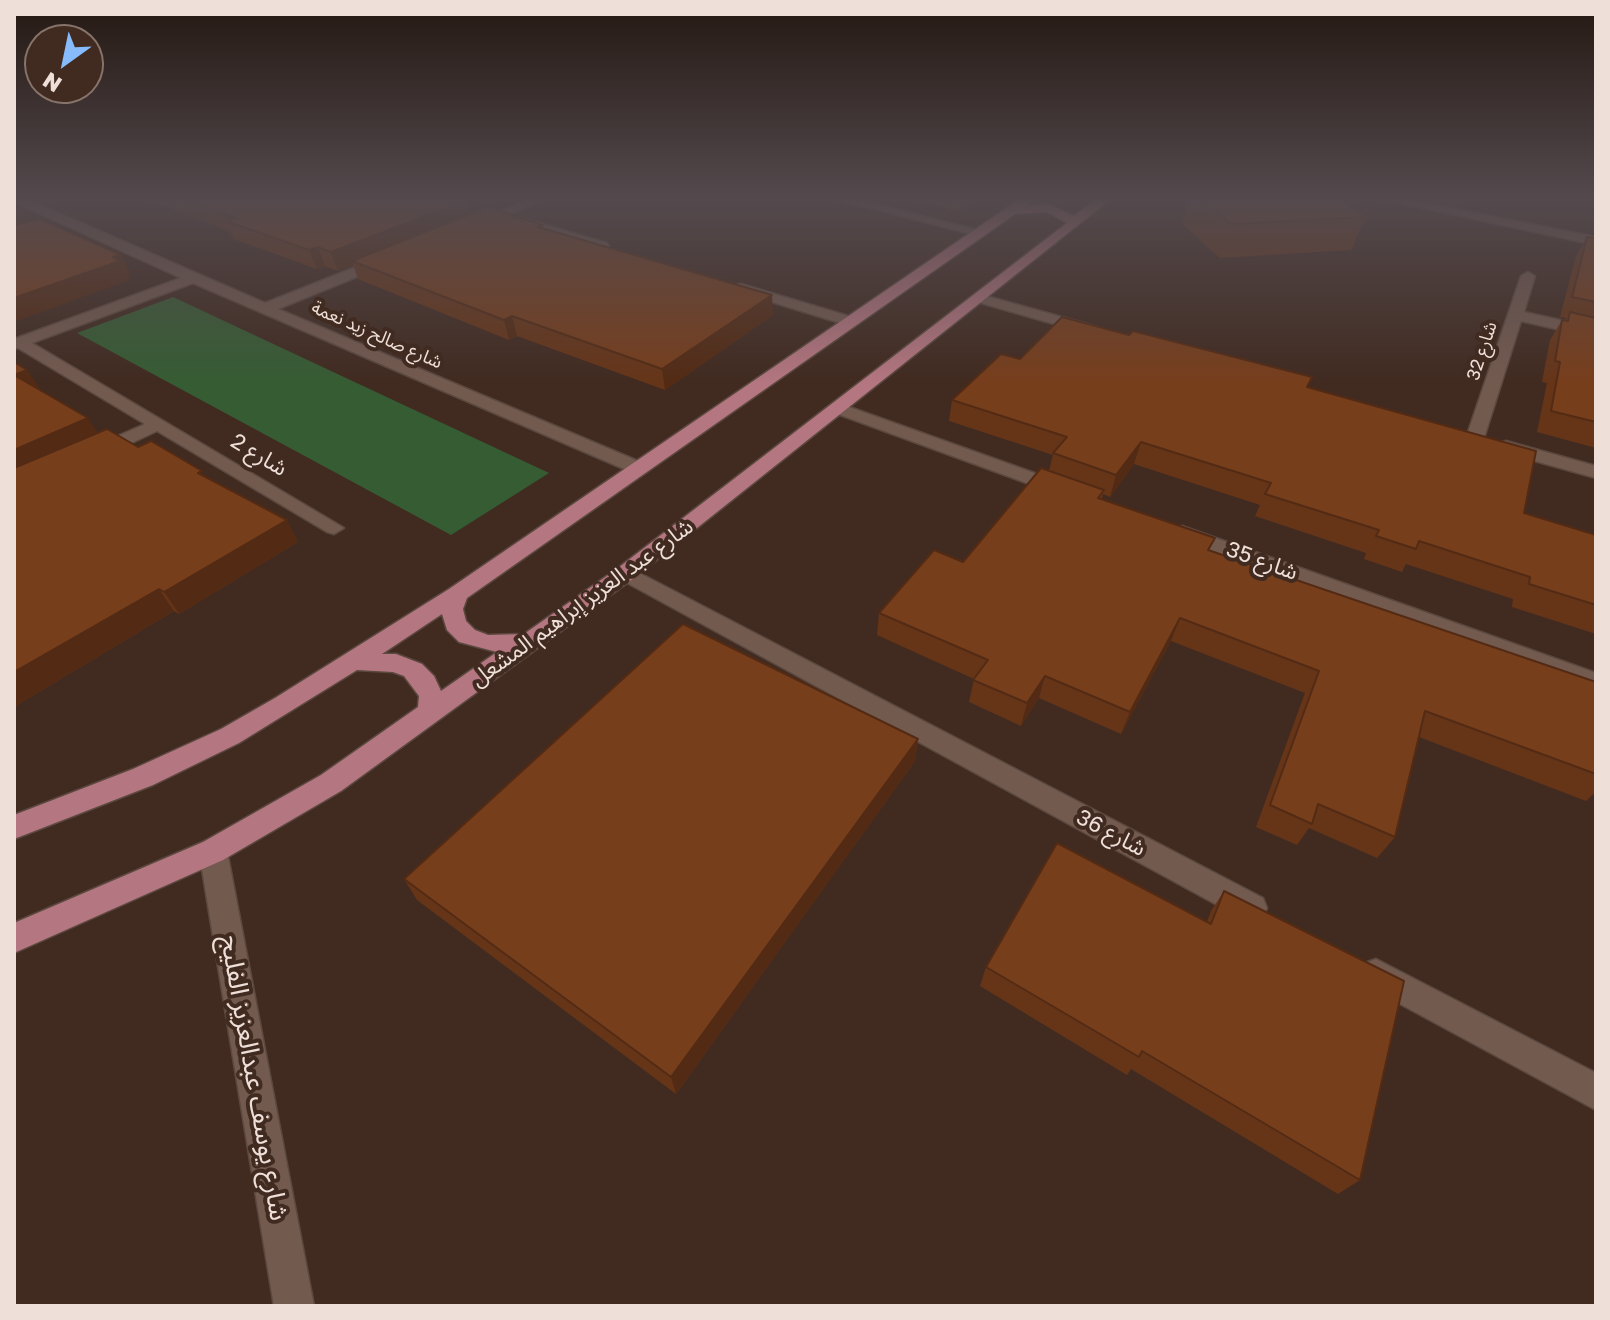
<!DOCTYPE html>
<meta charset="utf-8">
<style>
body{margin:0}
#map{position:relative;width:1610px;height:1320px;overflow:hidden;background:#412b21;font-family:"Golos Text",sans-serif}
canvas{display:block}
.frame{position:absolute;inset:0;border:16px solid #eedfd8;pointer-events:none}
.north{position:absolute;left:24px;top:24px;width:80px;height:80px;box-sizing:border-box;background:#412b21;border:2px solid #86736a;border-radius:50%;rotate:213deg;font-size:22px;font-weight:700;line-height:32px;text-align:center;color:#eedfd8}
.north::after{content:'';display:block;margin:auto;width:28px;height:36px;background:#87bbfb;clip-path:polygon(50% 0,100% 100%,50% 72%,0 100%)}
</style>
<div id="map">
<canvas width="1610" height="1320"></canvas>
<div class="frame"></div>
<div class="north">N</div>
</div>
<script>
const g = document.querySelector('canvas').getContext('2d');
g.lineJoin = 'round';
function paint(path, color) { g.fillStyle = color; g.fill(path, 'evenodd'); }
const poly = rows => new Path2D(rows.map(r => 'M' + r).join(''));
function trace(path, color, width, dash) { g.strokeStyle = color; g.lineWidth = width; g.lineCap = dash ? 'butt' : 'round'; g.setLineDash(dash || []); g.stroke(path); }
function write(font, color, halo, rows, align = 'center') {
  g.font = font + ' "Golos Text","Noto Sans Arabic",sans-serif'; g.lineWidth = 8; g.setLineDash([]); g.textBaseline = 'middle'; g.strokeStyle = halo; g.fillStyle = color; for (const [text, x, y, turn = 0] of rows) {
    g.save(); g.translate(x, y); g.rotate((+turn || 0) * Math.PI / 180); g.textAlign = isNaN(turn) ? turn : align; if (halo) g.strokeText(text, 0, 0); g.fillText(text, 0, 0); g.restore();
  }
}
const green = poly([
 [173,297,549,473,451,535,77,333]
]);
const minor = poly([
 [14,198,24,198,265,303,381,257,391,257,391,263,278,309,645,464,648,468,638,474,631,472,193,283,32,343,344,528,334,534,327,532,157,431,102,457,88,457,86,453,88,449,145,424,18,348,14,349,14,339,181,278,14,202,14,198],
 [530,198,547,198,499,219,489,216,530,198],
 [831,198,852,198,985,232,979,236,831,198],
 [1376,198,1400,198,1596,237,1596,245,1376,198],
 [515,216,607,243,609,246,602,250,511,223,511,217,515,216],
 [1528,272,1535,276,1524,312,1596,328,1596,338,1521,321,1484,438,1475,443,1469,442,1466,438,1521,276,1528,272],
 [741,284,855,318,858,321,850,326,736,291,736,285,741,284],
 [979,294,1094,326,1097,329,1089,334,974,301,972,298,979,294],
 [838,403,1068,485,1071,489,1061,495,1054,493,832,412,829,408,832,404,838,403],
 [1506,441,1596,466,1596,478,1499,451,1497,447,1499,443,1506,441],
 [1182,526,1596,673,1596,691,1175,537,1172,532,1182,526],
 [626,566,1263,898,1267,908,1263,918,1252,922,1241,918,618,578,615,573,618,568,626,566],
 [213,838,223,842,227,851,314,1306,274,1306,199,851,203,842,213,838],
 [1376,959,1596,1073,1596,1110,1365,985,1360,974,1365,963,1376,959]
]);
const major = poly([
 [1021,198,1035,198,1026,206,1048,204,1074,216,1098,198,1112,198,634,578,341,791,223,860,14,953,14,923,203,842,321,775,418,707,419,696,404,676,393,672,357,670,239,743,153,785,14,839,14,815,133,769,221,729,275,698,449,589,1021,198],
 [1047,212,1067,223,618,568,524,634,488,635,475,630,466,621,463,609,467,598,1015,214,1047,212],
 [442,614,447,630,459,642,497,652,441,691,434,676,422,664,396,654,382,654,442,614]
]);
const wall = poly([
 [144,198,459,198,467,200,470,214,543,225,544,229,773,315,665,390,517,336,509,340,358,279,353,265,338,271,325,266,317,269,234,239,230,231],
 [903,198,978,198,959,211],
 [1189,198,1337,198,1366,217,1351,250,1220,258,1182,224],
 [1587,237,1596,238,1596,448,1537,432,1547,383,1542,382,1550,340,1562,320,1565,320,1566,318,1560,317,1576,256],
 [1020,359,1308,387,1524,513,1596,535,1596,634,1512,607,1513,599,1406,564,1402,572,1364,559,1366,553,1255,516,1260,505,1134,464,1110,497,1103,494,1102,499,1210,551,1596,682,1596,792,1586,801,1419,737,1395,837,1377,858,1309,828,1297,845,1256,827,1305,693,1171,641,1121,734,1039,698,1021,726,969,702,974,679,877,635,879,613,963,562,1049,471,1053,455,949,421,952,400],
 [40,390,98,433,138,447,206,477,298,542,179,614,174,611,14,707],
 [918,739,915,761,676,1094,417,900,404,879],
 [1224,891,1360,1180,1338,1194,1131,1069,1127,1075,980,986,986,967,1207,922,1211,911]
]);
const shadedWall = poly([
 [960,198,978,198,959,211],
 [467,200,471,218,352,261,353,265,338,271,331,252],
 [21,210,31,228,14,233,14,212],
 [318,247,325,266,317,269,309,250],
 [121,255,131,274,128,275,130,280,14,322,14,298],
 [772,295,773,315,665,390,662,369],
 [512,316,517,336,509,340,504,320],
 [27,370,41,391,14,375],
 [88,418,102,440,14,479,14,450],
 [1141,442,1134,464,1110,497,1116,475],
 [287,520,298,542,179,614,164,592],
 [159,589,174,611,14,707,14,672],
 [1180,618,1171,641,1121,734,1130,712],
 [1045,676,1039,698,1021,726,1027,703],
 [918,739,915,761,676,1094,671,1077]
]);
const building = poly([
 [182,198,459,198,467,200,331,252,318,247,309,250,226,221,235,218,182,198],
 [1200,198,1337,198,1366,217,1231,224,1200,198],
 [488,207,543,225,538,227,772,295,662,369,512,316,504,320,352,261,488,207],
 [40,219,121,255,113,257,120,261,14,298,14,225,40,219],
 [1587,237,1596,238,1596,302,1572,297,1587,237],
 [1570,312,1596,318,1596,422,1551,411,1560,362,1555,361,1562,320,1568,321,1570,312],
 [1062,317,1129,335,1133,331,1312,377,1307,387,1536,451,1524,513,1596,535,1596,605,1529,584,1530,577,1419,541,1416,549,1376,536,1379,530,1265,494,1271,483,1141,442,1116,475,1053,453,1067,437,952,400,1001,354,1020,359,1062,317],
 [14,362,27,370,14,375,88,418,14,450,14,362],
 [107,429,138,447,151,441,202,471,198,473,287,520,164,592,159,589,14,672,14,468,107,429],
 [1041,468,1104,490,1098,498,1215,538,1208,550,1596,682,1596,774,1425,711,1395,837,1318,804,1312,824,1270,805,1319,671,1180,618,1130,712,1045,676,1027,703,973,680,988,660,879,613,934,550,963,562,1041,468],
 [683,624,918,739,671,1077,404,879,683,624],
 [1057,843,1211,924,1224,891,1404,981,1360,1180,1142,1051,1139,1057,986,967,1057,843]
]);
const farStreetnames = [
 ["شارع صالح زيد نعمة",377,335,24],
 ["شارع 32",1482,351,-72]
];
const streetNames = [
 ["شارع 2",259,455,31],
 ["شارع 35",1262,561,20],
 ["شارع عبد العزيز إبراهيم المشعل",582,603,-36],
 ["شارع 36",1111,833,28]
];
const nearStreetnames = [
 ["شارع يوسف عبدالعزيز الفليج",254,1078,80]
];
paint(green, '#365c33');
trace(minor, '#5b483f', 3);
trace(major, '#5b483f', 3);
paint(minor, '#735a4f');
paint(major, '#b47680');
paint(wall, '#663518');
paint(shadedWall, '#532b14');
paint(building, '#773e1c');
trace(building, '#532b14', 2);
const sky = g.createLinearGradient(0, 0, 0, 383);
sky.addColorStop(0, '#241812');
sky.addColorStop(0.52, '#544a4e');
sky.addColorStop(1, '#544a4e00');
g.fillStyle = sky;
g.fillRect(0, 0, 1610, 383);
write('18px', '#eedfd8', '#412b21', farStreetnames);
write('22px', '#eedfd8', '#412b21', streetNames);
write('26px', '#eedfd8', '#412b21', nearStreetnames);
</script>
